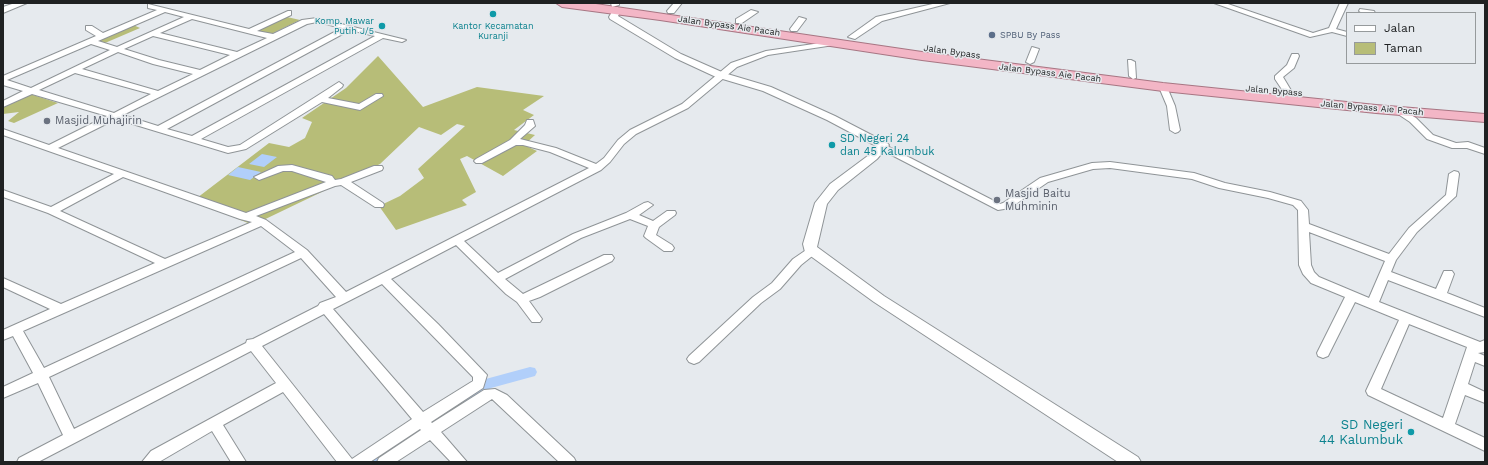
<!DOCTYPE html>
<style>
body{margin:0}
#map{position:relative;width:1488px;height:465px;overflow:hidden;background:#e6eaee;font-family:"Work Sans",sans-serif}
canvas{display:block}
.frame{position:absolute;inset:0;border:4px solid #1f2122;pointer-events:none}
.legend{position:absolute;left:1346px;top:12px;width:130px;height:52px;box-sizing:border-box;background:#e6eaee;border:1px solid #969a9c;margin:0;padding:5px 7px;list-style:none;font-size:12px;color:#1f2122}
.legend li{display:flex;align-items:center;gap:8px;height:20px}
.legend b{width:20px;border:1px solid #969a9c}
</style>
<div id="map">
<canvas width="1488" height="465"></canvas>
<div class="frame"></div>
<ul class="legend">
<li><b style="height:5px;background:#fff"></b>Jalan</li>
<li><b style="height:11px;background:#b7bd78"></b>Taman</li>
</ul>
</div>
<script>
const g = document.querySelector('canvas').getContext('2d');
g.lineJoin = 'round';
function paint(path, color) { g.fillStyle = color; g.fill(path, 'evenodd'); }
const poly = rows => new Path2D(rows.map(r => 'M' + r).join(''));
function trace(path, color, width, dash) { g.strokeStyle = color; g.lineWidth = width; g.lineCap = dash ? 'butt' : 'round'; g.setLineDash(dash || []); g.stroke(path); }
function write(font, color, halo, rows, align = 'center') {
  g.font = font + ' "Work Sans",sans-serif'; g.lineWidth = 3; g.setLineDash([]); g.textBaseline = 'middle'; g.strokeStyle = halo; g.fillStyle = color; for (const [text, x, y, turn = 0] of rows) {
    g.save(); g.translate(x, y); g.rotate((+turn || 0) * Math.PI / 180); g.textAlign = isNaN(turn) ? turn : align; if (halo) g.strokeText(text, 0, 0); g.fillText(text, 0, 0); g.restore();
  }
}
const green = poly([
 [287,17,300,20,271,34,258,31],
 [131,24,140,28,105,43,95,39],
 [378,56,423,107,477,87,544,96,523,110,534,115,514,130,535,135,524,145,537,151,503,176,467,156,460,159,476,192,462,200,467,205,396,230,379,206,400,196,424,178,418,169,465,126,457,124,441,135,419,127,380,164,253,225,193,201,269,143,289,147,305,138,312,122,302,118,346,88],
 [30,94,58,103,14,123,8,121,19,112,3,114,3,107]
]);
const water = poly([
 [262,154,277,157,264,167,249,164],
 [238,167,261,172,250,180,228,175]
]);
const canal = poly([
 [530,367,535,368,537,372,535,376,491,388,386,462,367,462,369,458,482,380,530,367]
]);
const minor = poly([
 [611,3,619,3,619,5,612,7,611,3],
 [674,3,682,3,674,13,668,13,667,11,674,3],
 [937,3,950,3,882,21,855,39,848,37,876,17,937,3],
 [1214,3,1225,3,1313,33,1329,28,1340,3,1348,3,1336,29,1347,32,1347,36,1332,32,1310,37,1214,3],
 [148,4,249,29,288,11,291,11,291,15,257,31,273,34,302,20,317,18,406,40,402,42,383,38,201,139,228,147,240,145,339,82,343,85,342,87,328,98,359,104,376,94,382,94,383,96,360,110,322,102,246,149,228,153,116,119,58,148,246,213,326,182,292,171,283,171,259,180,254,177,278,166,292,165,332,176,335,180,341,179,374,166,382,166,383,168,382,170,351,182,383,203,384,205,383,207,375,207,341,185,335,186,256,216,266,220,307,250,346,292,589,168,550,152,523,145,516,145,482,163,476,163,474,161,476,159,510,140,525,125,527,120,533,120,535,126,520,139,556,148,596,164,604,158,618,140,630,130,682,104,731,63,766,51,834,41,838,43,834,45,768,55,737,67,688,108,636,134,624,144,610,162,601,170,464,241,498,273,573,234,626,213,644,203,648,202,653,205,639,215,653,221,667,211,675,211,676,213,675,215,659,227,656,235,672,245,674,248,672,251,664,251,646,238,644,236,648,226,630,219,581,238,505,279,523,294,604,255,612,255,614,258,612,261,540,297,529,301,542,319,540,322,532,322,517,302,506,294,456,245,391,279,438,324,487,375,483,388,431,422,432,423,484,390,495,389,507,395,574,458,576,462,559,462,492,399,441,432,467,462,451,462,430,440,396,462,377,462,379,458,421,430,420,429,370,462,337,462,283,392,223,425,246,462,231,462,212,431,159,462,142,462,151,451,276,383,251,351,38,462,17,462,19,458,63,435,38,383,3,398,3,387,33,373,13,336,3,340,3,330,50,309,3,287,3,278,61,304,155,263,48,213,3,197,3,190,51,207,114,174,3,135,3,129,49,145,107,116,32,94,3,107,3,101,23,91,3,85,3,76,96,36,86,30,86,26,92,26,103,33,157,10,148,8,148,4],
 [165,12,184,17,117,47,98,41,165,12],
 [192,19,267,38,237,52,160,33,192,19],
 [317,22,342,28,158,126,123,115,307,24,317,22],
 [350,30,375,36,192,136,167,129,350,30],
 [153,36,230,55,200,70,159,60,124,49,153,36],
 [91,44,110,50,31,88,7,80,91,44],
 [118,52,153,64,193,74,158,91,82,69,118,52],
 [75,73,151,94,114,113,39,90,75,73],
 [123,177,240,219,252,222,165,259,60,211,123,177],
 [261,226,295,252,44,368,23,331,261,226],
 [301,258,336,297,320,303,318,306,253,339,247,340,246,343,74,429,49,377,301,258],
 [382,284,473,377,473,381,423,412,333,309,382,284],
 [324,314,412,419,352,459,262,346,324,314],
 [1360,9,1374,11,1375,13,1362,13,1359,11,1360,9],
 [751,10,758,12,742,23,736,23,736,19,751,10],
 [799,17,806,19,797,31,791,31,790,29,799,17],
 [1032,47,1039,49,1034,62,1030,64,1026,62,1032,47],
 [1292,54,1298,54,1299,56,1294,68,1283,77,1292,92,1288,95,1285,94,1275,79,1275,76,1287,65,1292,54],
 [1128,60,1131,60,1135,62,1136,78,1133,79,1129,76,1128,60],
 [1163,84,1167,87,1175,106,1180,130,1178,132,1175,133,1170,130,1167,106,1159,87,1163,84],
 [1401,109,1416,118,1433,135,1456,143,1468,142,1485,148,1485,154,1467,148,1452,148,1427,139,1410,122,1398,114,1396,112,1401,109],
 [883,144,1000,204,1003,203,1040,178,1092,163,1110,162,1194,173,1225,183,1270,192,1301,201,1308,210,1309,224,1389,254,1409,228,1446,195,1449,174,1454,171,1458,172,1459,174,1456,196,1417,232,1396,260,1391,272,1436,289,1444,271,1452,271,1454,274,1447,293,1485,308,1485,317,1388,280,1379,302,1480,342,1485,340,1485,352,1478,353,1485,356,1485,366,1475,362,1468,384,1485,392,1485,403,1465,395,1455,424,1485,438,1485,451,1368,395,1366,391,1399,320,1355,302,1328,356,1323,358,1318,356,1317,353,1345,297,1311,283,1303,274,1299,265,1298,210,1293,205,1268,198,1219,188,1192,179,1110,168,1093,169,1048,182,1010,208,998,210,880,149,878,147,883,144],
 [1309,232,1385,261,1369,298,1319,277,1314,272,1311,265,1309,232],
 [1409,324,1467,347,1443,418,1381,389,1409,324],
 [812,246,818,250,816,253,801,265,780,289,761,303,699,362,694,364,689,362,687,359,689,356,753,297,772,283,793,259,812,246]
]);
const tertiary = poly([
 [15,3,27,3,3,13,3,7,15,3],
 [617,7,621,10,618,16,681,54,724,73,771,87,835,116,887,143,889,145,877,159,838,190,827,204,817,247,884,296,1138,457,1141,462,1118,462,874,302,805,252,803,244,815,203,830,184,869,155,876,146,827,120,763,91,716,77,675,58,610,19,609,17,613,10,617,7]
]);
const trunk = poly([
 [556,3,589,3,922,52,1163,83,1376,105,1485,114,1485,122,1376,113,1163,91,922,60,660,20,562,7,556,3]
]);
const markers = [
 [493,14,4,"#0f9aa8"],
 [382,26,4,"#0f9aa8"],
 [992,35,4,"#5c6f8a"],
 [47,121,4,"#6b7280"],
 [832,145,4,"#0f9aa8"],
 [997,200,4,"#6b7280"],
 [1411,432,4,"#0f9aa8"]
];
const farCulturenames = [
 ["Komp. Mawar",374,21],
 ["Putih J/5",374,31],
 ["Kantor Kecamatan",493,26,"center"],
 ["Kuranji",493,36,"center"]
];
const farStreetnames = [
 ["Jalan Bypass Aie Pacah",729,26,8],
 ["Jalan Bypass",952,52,8],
 ["Jalan Bypass Aie Pacah",1050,73,7],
 ["Jalan Bypass",1274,91,5],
 ["Jalan Bypass Aie Pacah",1372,108,5]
];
const farServicenames = [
 ["SPBU By Pass",1000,35]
];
const worshipNames = [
 ["Masjid Muhajirin",55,121],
 ["Masjid Baitu",1005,194],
 ["Muhminin",1005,207]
];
const cultureNames = [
 ["SD Negeri 24",840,139],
 ["dan 45 Kalumbuk",840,152]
];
const nearCulturenames = [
 ["SD Negeri",1403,425],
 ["44 Kalumbuk",1403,440]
];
paint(green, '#b7bd78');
paint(water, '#b1cffa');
paint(canal, '#b1cffa');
trace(minor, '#8f9497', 2);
trace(tertiary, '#8f9497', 2);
trace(trunk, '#a77683', 2);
paint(minor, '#fff');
paint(tertiary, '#fff');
paint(trunk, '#f3b6c6');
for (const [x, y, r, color] of markers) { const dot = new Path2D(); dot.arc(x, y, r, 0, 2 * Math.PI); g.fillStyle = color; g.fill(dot); trace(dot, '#e6eaee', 1.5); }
write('9px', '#0d838f', '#e6eaee', farCulturenames, 'right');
write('9px', '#1f2122', '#e6eaee', farStreetnames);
write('9px', '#4e5e75', '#e6eaee', farServicenames, 'left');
write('11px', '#5b616d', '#e6eaee', worshipNames, 'left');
write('11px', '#0d838f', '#e6eaee', cultureNames, 'left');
write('13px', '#0d838f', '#e6eaee', nearCulturenames, 'right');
</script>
